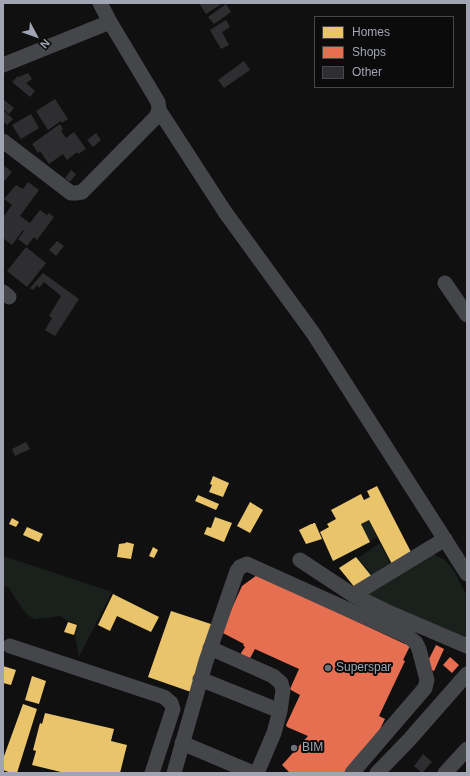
<!DOCTYPE html>
<style>
body{margin:0}
#map{position:relative;width:470px;height:776px;overflow:hidden;background:#101011;font-family:Arial,sans-serif}
canvas{display:block}
.frame{position:absolute;inset:0;border:4px solid #a1a4b2;pointer-events:none}
.legend{position:absolute;left:314px;top:16px;width:140px;height:72px;box-sizing:border-box;background:#0b0b0c;border:1px solid #47484e;margin:0;padding:5px 7px;list-style:none;font-size:12px;color:#a1a4b2}
.legend li{display:flex;align-items:center;gap:8px;height:20px}
.legend b{width:20px;border:1px solid #47484e}
.north{position:absolute;left:16px;top:16px;width:40px;height:40px;-webkit-text-stroke:3px #0b0b0c;paint-order:stroke;rotate:131deg;font-size:11px;font-weight:700;line-height:16px;text-align:center;color:#a1a4b2}
.north::after{content:'';display:block;margin:auto;width:14px;height:18px;background:#a1a4b2;clip-path:polygon(50% 0,100% 100%,50% 72%,0 100%)}
</style>
<div id="map">
<canvas width="470" height="776"></canvas>
<div class="frame"></div>
<ul class="legend">
<li><b style="height:11px;background:#e9c46a"></b>Homes</li>
<li><b style="height:11px;background:#e76f51"></b>Shops</li>
<li><b style="height:11px;background:#2e2e30"></b>Other</li>
</ul>
<div class="north">N</div>
</div>
<script>
const g = document.querySelector('canvas').getContext('2d');
g.lineJoin = 'round';
function paint(path, color) { g.fillStyle = color; g.fill(path, 'evenodd'); }
const poly = rows => new Path2D(rows.map(r => 'M' + r).join(''));
function trace(path, color, width, dash) { g.strokeStyle = color; g.lineWidth = width; g.lineCap = dash ? 'butt' : 'round'; g.setLineDash(dash || []); g.stroke(path); }
function write(font, color, halo, rows, align = 'center') {
  g.font = font + ' Arial,sans-serif'; g.lineWidth = 4; g.setLineDash([]); g.textBaseline = 'middle'; g.strokeStyle = halo; g.fillStyle = color; for (const [text, x, y, turn = 0] of rows) {
    g.save(); g.translate(x, y); g.rotate((+turn || 0) * Math.PI / 180); g.textAlign = isNaN(turn) ? turn : align; if (halo) g.strokeText(text, 0, 0); g.fillText(text, 0, 0); g.restore();
  }
}
const green = poly([
 [369,520,377,537,370,541,361,524],
 [380,543,391,565,374,577,358,558],
 [424,555,435,555,445,560,454,571,467,596,467,642,362,597],
 [3,556,112,592,79,657,75,636,78,624,68,621,62,617,60,616,46,618,35,619,29,616,24,611,8,587,3,586]
]);
const homes = poly([
 [213,476,229,483,223,497,209,492,212,485,210,484],
 [377,486,412,554,392,564,369,520,361,524,370,542,333,561,320,532,329,527,327,524,336,519,331,510,361,494,364,500,370,497,367,491],
 [198,495,219,504,216,510,195,501],
 [250,502,263,510,250,533,237,526],
 [215,517,232,523,224,542,204,534,207,527,211,528],
 [12,518,19,522,16,527,9,524],
 [313,523,315,523,322,539,306,544,299,530,311,524,313,524],
 [27,527,43,534,39,542,23,535],
 [126,542,134,544,131,559,117,557,119,544,126,543],
 [153,547,158,550,154,558,149,556],
 [356,557,373,578,356,589,339,568],
 [113,594,159,617,151,632,117,616,110,631,98,625],
 [171,611,214,625,191,692,148,677],
 [68,622,77,625,74,635,64,632],
 [3,666,16,670,11,685,3,683],
 [32,676,46,681,39,704,25,700],
 [23,704,37,709,17,773,11,773,3,770,3,759],
 [45,713,114,729,111,741,127,745,120,773,65,773,32,765,36,751,33,750,40,723,42,724]
]);
const shops = poly([
 [257,575,405,644,411,644,403,660,405,661,379,716,385,719,377,735,345,773,290,773,282,765,308,736,287,727,286,725,300,695,291,690,290,689,299,669,255,649,249,660,241,657,241,653,245,647,243,645,244,644,221,632,242,586],
 [436,645,444,649,434,671,425,667],
 [450,657,459,665,452,673,443,665]
]);
const building = poly([
 [199,3,223,3,206,14],
 [226,4,231,12,214,24,208,17],
 [226,20,230,27,222,32,229,45,221,49,210,30],
 [244,61,250,70,224,88,218,80],
 [28,73,32,79,26,83,35,91,30,97,12,82,18,76,19,77],
 [3,99,14,108,9,114,3,109],
 [55,99,68,119,62,123,61,121,48,130,36,111],
 [3,110,13,119,7,125,3,121],
 [31,114,39,128,21,139,12,125],
 [60,124,63,129,61,131,66,138,74,132,86,149,78,154,77,152,67,160,63,154,49,164,40,151,38,153,32,144],
 [96,133,101,140,93,147,87,140],
 [3,165,12,172,3,183],
 [71,170,76,174,70,182,65,178],
 [28,182,39,190,20,216,30,223,40,210,47,215,49,213,54,217,37,240,34,237,27,246,18,239,24,231,23,230,12,245,3,238,3,229,5,226,3,225,3,215,4,216,12,205,4,199,16,185,23,189],
 [57,241,64,246,56,256,49,250],
 [26,247,46,263,27,287,7,271],
 [43,273,79,299,55,336,45,330,52,318,49,316,61,296,44,282,39,288,37,285,33,290,30,288],
 [26,442,30,449,15,456,12,449],
 [423,754,432,762,422,773,414,766]
]);
const minor = poly([
 [3,65,110,22],
 [159,110,225,212,313,333,467,574],
 [3,141,71,193,76,193,82,192,156,117,159,110,158,102,110,22,100,3],
 [445,283,467,315],
 [3,292,9,297],
 [300,560,353,595,445,539],
 [353,595,390,613,467,646],
 [10,646,164,697,171,703,173,709,152,773],
 [210,648,273,676,281,683,283,690,280,711,274,733,257,773],
 [200,679,280,711],
 [182,743,253,773],
 [174,773,206,661,237,571,240,567,247,564,409,637,416,643,419,649,427,680,425,688,352,773],
 [377,773,409,740,467,674],
 [445,773,467,749]
]);
const markers = [
 [328,668,4,"#6e707a"],
 [294,748,4,"#6e707a"]
];
const poiNames = [
 ["Superspar",336,668],
 ["BIM",302,748]
];
paint(green, '#1a211c');
paint(homes, '#e9c46a');
paint(shops, '#e76f51');
paint(building, '#2e2e30');
trace(minor, '#454649', 15);
for (const [x, y, r, color] of markers) { const dot = new Path2D(); dot.arc(x, y, r, 0, 2 * Math.PI); g.fillStyle = color; g.fill(dot); trace(dot, '#0b0b0c', 1.5); }
write('12px', '#a1a4b2', '#0b0b0c', poiNames, 'left');
</script>
